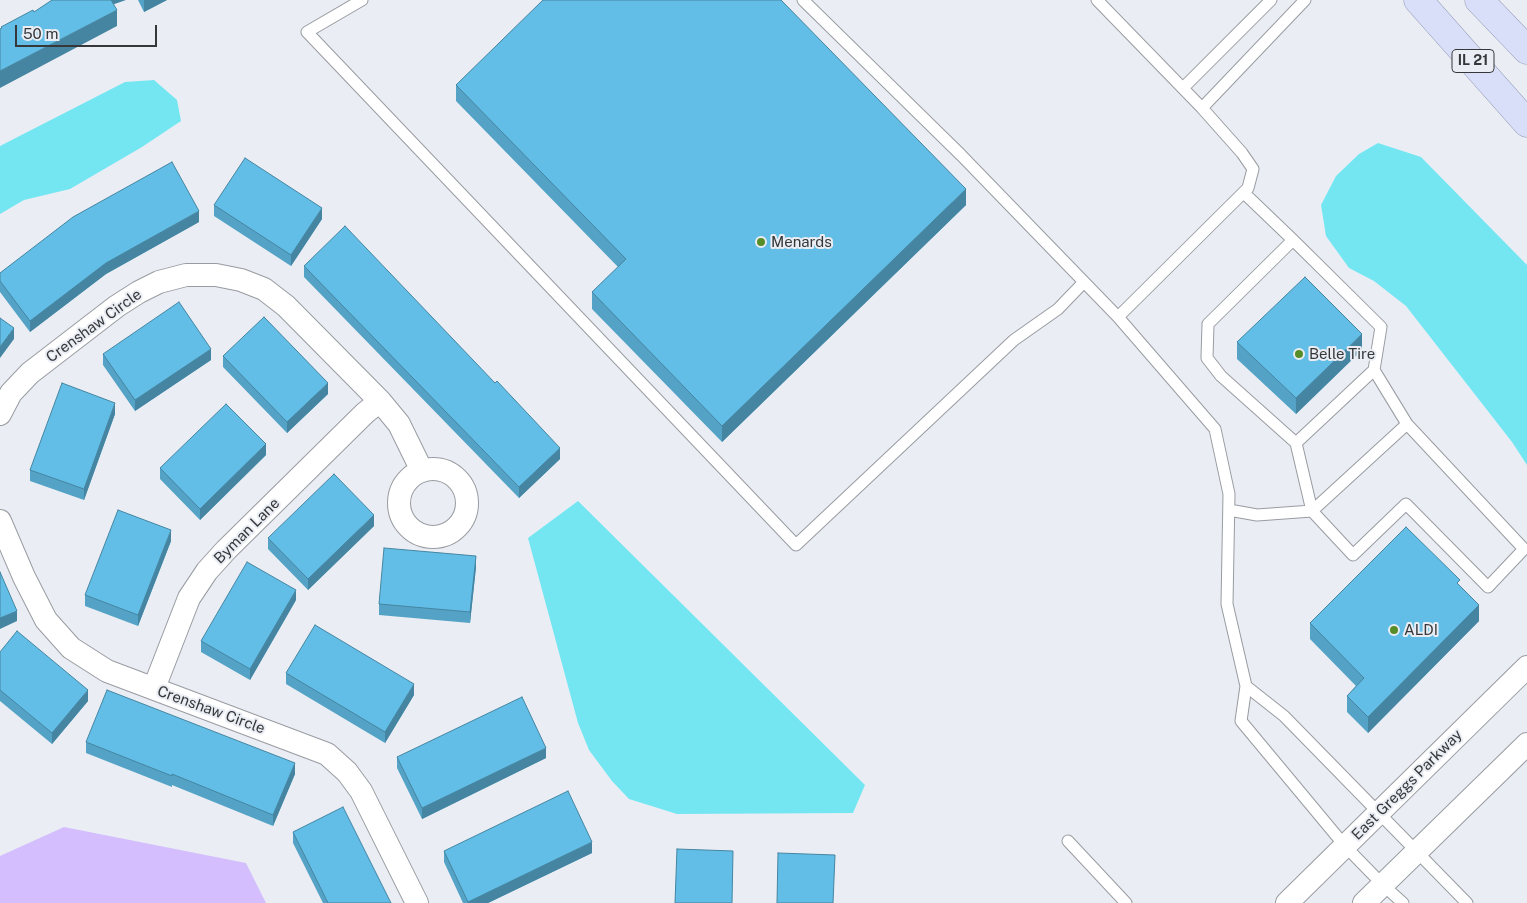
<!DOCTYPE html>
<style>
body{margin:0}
#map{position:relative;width:1527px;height:903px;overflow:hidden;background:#eaeef4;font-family:"Public Sans",sans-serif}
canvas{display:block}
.scale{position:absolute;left:15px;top:25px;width:142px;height:22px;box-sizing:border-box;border:2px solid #353739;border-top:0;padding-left:6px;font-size:15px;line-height:18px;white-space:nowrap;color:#353739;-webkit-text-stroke:4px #eaeef4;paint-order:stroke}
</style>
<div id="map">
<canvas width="1527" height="903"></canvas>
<div class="scale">50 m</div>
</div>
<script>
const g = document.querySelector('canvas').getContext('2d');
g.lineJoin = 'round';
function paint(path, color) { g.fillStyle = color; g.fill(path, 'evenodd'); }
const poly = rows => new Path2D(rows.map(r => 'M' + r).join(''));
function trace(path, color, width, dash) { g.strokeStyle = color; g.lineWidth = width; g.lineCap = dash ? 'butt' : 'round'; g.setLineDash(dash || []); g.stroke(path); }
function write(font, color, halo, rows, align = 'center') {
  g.font = font + ' "Public Sans",sans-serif'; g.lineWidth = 4; g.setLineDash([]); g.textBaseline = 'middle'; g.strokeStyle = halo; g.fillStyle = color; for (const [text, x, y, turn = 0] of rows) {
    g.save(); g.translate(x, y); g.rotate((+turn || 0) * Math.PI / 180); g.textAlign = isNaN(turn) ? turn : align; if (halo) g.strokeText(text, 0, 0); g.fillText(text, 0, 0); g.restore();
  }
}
const green = poly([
 [64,827,246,863,266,903,0,903,0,856]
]);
const water = poly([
 [154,80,177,100,181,121,142,147,70,189,24,200,0,214,0,146,125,82],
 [1378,143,1421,157,1527,265,1527,465,1512,442,1406,306,1374,281,1349,268,1326,236,1321,205,1336,176,1359,154],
 [578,501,865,785,853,813,677,814,629,799,612,781,589,750,578,723,528,538]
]);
const lane = poly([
 [362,0,307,32,796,545,1014,340,1058,309,1084,282],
 [803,0,961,155,1118,317],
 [1097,0,1202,108,1242,153,1253,169,1248,188,1118,317,1215,429,1229,494,1227,604,1246,686,1241,721,1345,846,1383,885,1403,903],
 [1183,88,1271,0],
 [1202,108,1305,0],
 [1244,193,1293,240,1381,327,1374,370,1407,424],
 [1293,240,1208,324,1207,358,1221,376,1296,443],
 [1229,510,1257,515,1312,511,1407,424,1524,549,1488,587,1406,504,1353,555,1312,511,1296,443,1374,370],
 [1246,686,1284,716,1467,903],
 [1068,841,1126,903]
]);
const street = poly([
 [0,414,11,393,30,373,117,306,139,292,159,282,186,275,216,275,241,280,264,289,286,306,380,401,399,424,422,471],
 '399 503a34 34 0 1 1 68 0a34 34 0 1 1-68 0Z',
 [0,521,24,577,46,620,71,648,107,671,327,754,347,772,361,791,417,903],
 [154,688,189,598,207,571,226,550,365,413,380,401],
 [1287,903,1527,667],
 [1364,903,1527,744]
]);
const primary = poly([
 [1418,0,1527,123],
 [1479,0,1527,50]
]);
const wall = poly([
 [138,0,167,0,144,12],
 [456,85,966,205,722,442,592,309,592,292,618,267,456,101],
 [214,205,322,219,291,266,214,216],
 [199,222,106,274,30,332,0,292,0,273],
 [304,266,560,459,519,498,304,277],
 [1237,342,1362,350,1296,414,1237,359],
 [103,354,211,360,135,411,103,365],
 [223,356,328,394,287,433,223,367],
 [115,414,84,500,30,481,30,470],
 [266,455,200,520,160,479,160,468],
 [374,526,308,590,268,549,268,538],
 [171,541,138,626,85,606,85,595],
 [476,567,470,623,379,615,379,604],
 [1460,586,1479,621,1368,733,1347,712,1347,696,1356,686,1310,639,1310,623],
 [296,600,250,680,201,652,201,641],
 [0,652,88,701,52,744,0,701],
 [286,673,414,695,385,743,286,684],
 [86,742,295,774,273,826,172,785,172,787,86,753],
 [397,757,546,758,422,819,397,768],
 [293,832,391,903,323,903,293,843],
 [444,851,592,853,488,903,463,903,444,862]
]);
const shadedWall = poly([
 [106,0,126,0,106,7],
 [144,0,167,0,144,12],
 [117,10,117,26,0,88,0,71],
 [966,189,966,205,722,442,722,426],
 [322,208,322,219,291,266,291,255],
 [199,211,199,222,106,274,30,332,30,321,106,263],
 [14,328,14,339,0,358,0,347],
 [1362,334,1362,350,1296,414,1296,398],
 [211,349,211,360,135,411,135,400],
 [328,383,328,394,287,433,287,422],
 [115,403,115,414,84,500,84,489],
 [266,444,266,455,200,520,200,509],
 [560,448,560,459,519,498,519,487],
 [374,515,374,526,308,590,308,579],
 [171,530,171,541,138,626,138,615],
 [476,556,476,567,470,623,470,612],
 [296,590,296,600,250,680,250,669],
 [1479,605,1479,621,1368,733,1368,717],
 [17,611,17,621,0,629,0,618],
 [414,684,414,695,385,743,385,732],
 [88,690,88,701,52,744,52,733],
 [546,748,546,758,422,819,422,808],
 [295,763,295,774,273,826,273,815],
 [592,842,592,853,488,903,468,903,468,902]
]);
const building = poly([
 [52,0,111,0,117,10,0,71,0,29,2,28,1,27,33,10,34,12,52,0],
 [543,0,781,0,966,189,722,426,592,292,626,259,456,85,543,0],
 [245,158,322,208,291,255,214,205,245,158],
 [172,162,199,211,106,263,30,321,0,281,0,273,73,217,172,162],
 [345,226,495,383,497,381,560,448,519,487,304,266,345,226],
 [1305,277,1362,334,1296,398,1237,342,1305,277],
 [179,302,211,349,135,400,103,354,179,302],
 [264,317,328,383,287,422,223,356,264,317],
 [0,318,14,328,0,347,0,318],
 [62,383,115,403,84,489,30,470,62,383],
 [226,404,266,444,200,509,160,468,226,404],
 [334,474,374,515,308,579,268,538,334,474],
 [118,510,171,530,138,615,85,595,118,510],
 [1406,527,1460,580,1457,583,1479,605,1368,717,1347,696,1364,678,1310,623,1406,527],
 [384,548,476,556,470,612,379,604,384,548],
 [247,562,296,590,250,669,201,641,247,562],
 [0,572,17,611,0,618,0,572],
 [315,625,414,684,385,732,286,673,315,625],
 [17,631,88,690,52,733,0,690,0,652,17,631],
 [107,690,295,763,273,815,172,774,172,776,86,742,107,690],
 [522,697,546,748,422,808,397,757,522,697],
 [568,791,592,842,468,902,444,851,568,791],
 [343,807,391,903,328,903,293,832,343,807],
 [677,849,733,851,732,903,675,903,677,849],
 [778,853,835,855,833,903,777,903,778,853]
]);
const markers = [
 [761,242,5,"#568d27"],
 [1299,354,5,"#568d27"],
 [1394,630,5,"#568d27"]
];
const shields = [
 [1473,61,42]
];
const shieldNames = [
 ["IL 21",1473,61]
];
const poiNames = [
 ["Menards",771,242],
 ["Belle Tire",1309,354],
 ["ALDI",1404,630]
];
const streetNames = [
 ["Crenshaw Circle",94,326,-36],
 ["Byman Lane",247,531,-45],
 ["Crenshaw Circle",211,710,20],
 ["East Greggs Parkway",1407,785,-45]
];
paint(green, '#d4befe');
paint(water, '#74e6f2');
trace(lane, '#989ca1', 13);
trace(street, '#989ca1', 24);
trace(primary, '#8f96b2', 29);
trace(lane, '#fff', 11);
trace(street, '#fff', 22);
trace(primary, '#d9dff8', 28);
paint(wall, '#54a3c6');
paint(shadedWall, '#4585a1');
paint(building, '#62bee6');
trace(building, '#4585a1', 1);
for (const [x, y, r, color] of markers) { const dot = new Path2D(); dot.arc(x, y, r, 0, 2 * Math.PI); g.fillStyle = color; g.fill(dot); trace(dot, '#eaeef4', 2); }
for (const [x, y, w] of shields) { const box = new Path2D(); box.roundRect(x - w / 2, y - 11.5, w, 23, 4); g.fillStyle = '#eaeef4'; g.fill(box); trace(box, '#353739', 1); }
write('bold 14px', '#353739', null, shieldNames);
write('15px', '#353739', '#eaeef4', poiNames, 'left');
write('15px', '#353739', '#eaeef4', streetNames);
</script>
